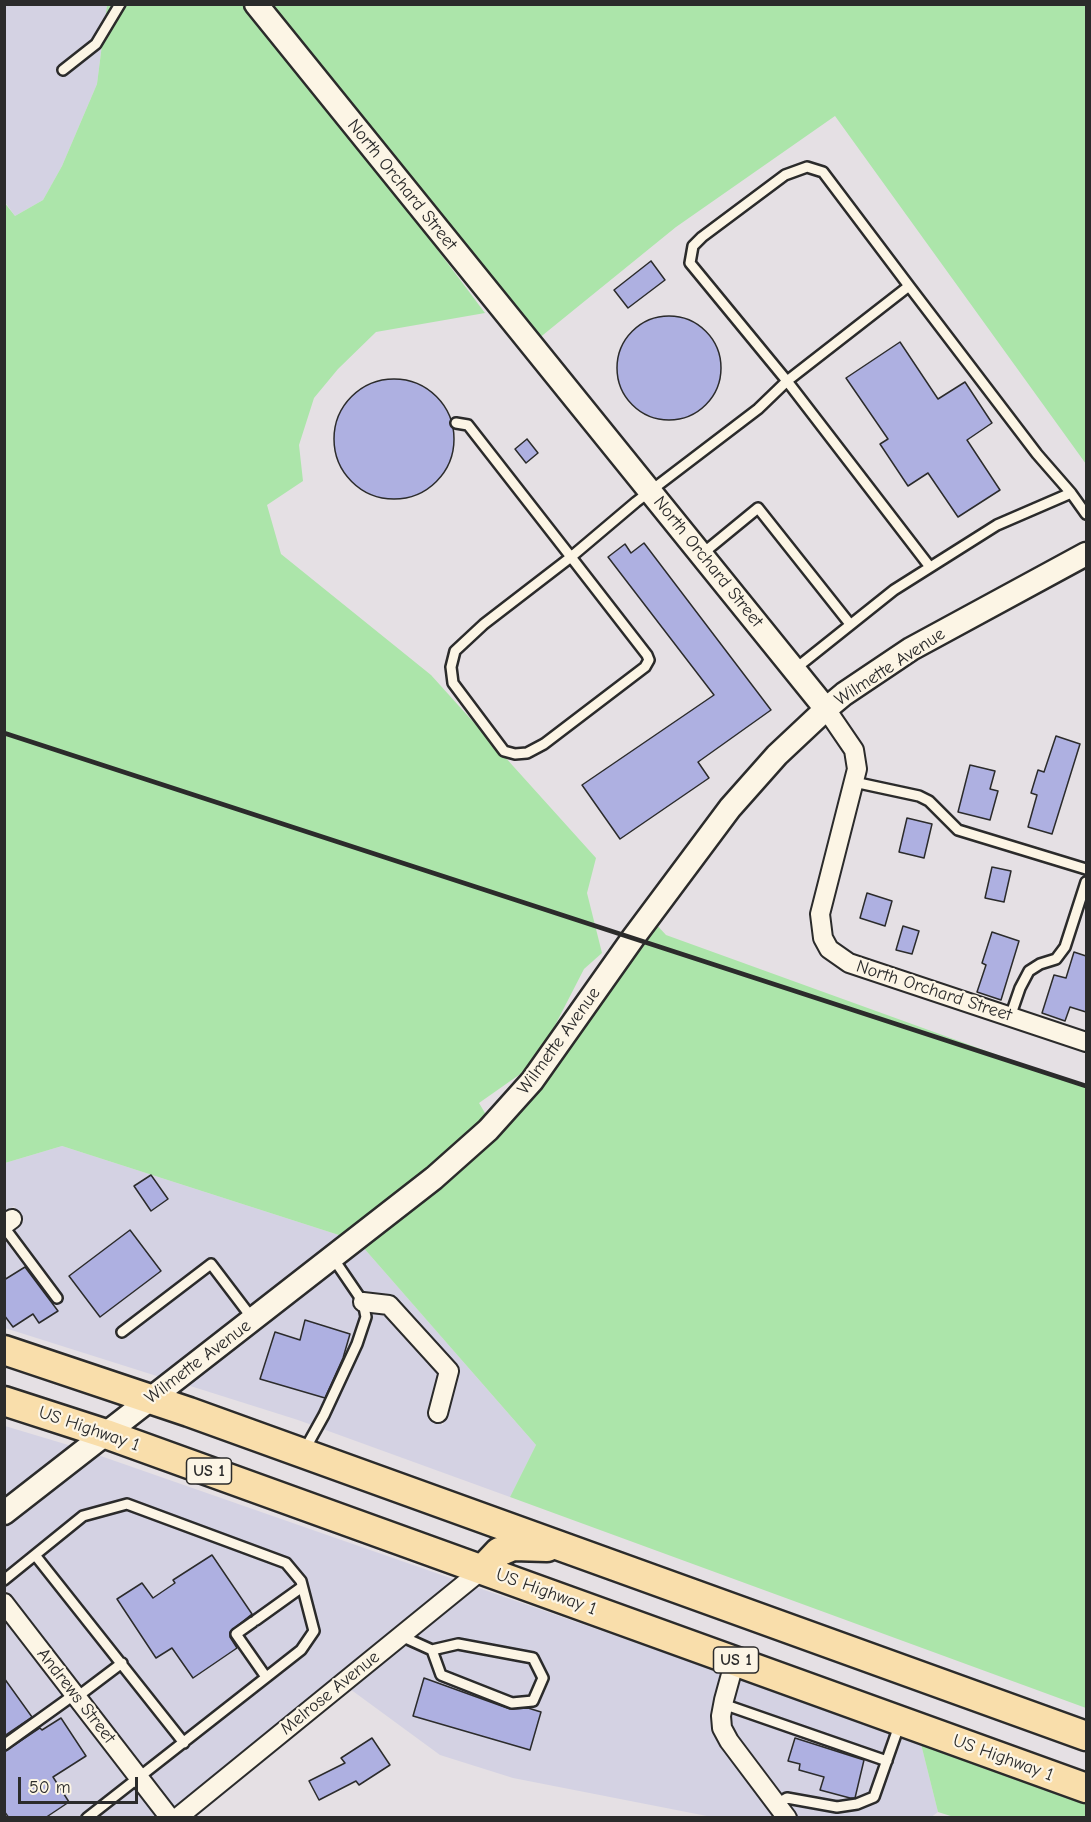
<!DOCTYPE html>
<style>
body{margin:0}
#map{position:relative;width:1091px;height:1822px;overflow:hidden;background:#e5e0e4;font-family:"Comic Neue",sans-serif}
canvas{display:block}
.frame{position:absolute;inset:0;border:6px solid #2b2b2b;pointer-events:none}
.scale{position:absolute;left:18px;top:1777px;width:120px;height:27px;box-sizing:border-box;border:3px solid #2b2b2b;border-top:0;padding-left:8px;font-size:18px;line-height:21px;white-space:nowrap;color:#2b2b2b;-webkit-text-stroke:4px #fcf5e5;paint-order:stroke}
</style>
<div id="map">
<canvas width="1091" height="1822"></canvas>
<div class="frame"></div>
<div class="scale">50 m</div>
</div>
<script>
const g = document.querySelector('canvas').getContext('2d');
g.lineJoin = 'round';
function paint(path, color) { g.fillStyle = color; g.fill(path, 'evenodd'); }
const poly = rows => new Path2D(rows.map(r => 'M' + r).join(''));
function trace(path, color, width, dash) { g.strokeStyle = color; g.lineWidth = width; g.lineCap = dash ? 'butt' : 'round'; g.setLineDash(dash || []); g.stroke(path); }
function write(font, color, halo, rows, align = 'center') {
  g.font = font + ' "Comic Neue",sans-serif'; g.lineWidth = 4.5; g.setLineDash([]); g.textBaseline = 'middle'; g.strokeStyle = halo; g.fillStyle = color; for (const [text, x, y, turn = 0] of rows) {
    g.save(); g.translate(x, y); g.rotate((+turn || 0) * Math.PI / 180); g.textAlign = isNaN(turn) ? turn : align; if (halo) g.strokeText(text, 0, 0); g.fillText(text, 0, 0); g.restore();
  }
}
const built = poly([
 [5,5,107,5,97,84,62,166,43,200,15,216,5,202],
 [62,1146,345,1237,163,1378,5,1328,5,1236,24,1221,14,1206,5,1213,5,1163],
 [362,1246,536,1445,510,1497,298,1420,184,1384],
 [355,1292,389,1296,457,1374,443,1425,428,1419,440,1373,385,1314,354,1310],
 [5,1426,75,1447,5,1502],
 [95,1454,456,1580,173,1808,5,1589,5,1525],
 [476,1587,722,1673,716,1697,777,1817,712,1817,513,1778,440,1755,350,1689],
 [5,1617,160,1817,5,1817],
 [738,1678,921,1744,938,1812,930,1818,798,1817,735,1736,731,1726,732,1702]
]);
const green = poly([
 [107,5,245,5,365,153,485,313,376,332,338,369,314,398,299,445,303,481,267,505,281,554,431,675,596,858,587,893,602,953,584,969,548,1039,526,1070,479,1103,488,1118,429,1171,345,1237,62,1146,5,1163,4,202,15,216,43,200,62,166,97,84],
 [269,5,1086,5,1086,464,835,116,676,227,538,339],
 [655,923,666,935,1086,1087,1086,1708,510,1497,536,1445,362,1246,439,1186],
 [921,1744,1086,1803,1086,1817,957,1818,938,1812]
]);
const building = poly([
 [651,261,665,280,628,308,614,290,651,261],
 '617 368a52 52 0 1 1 104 0a52 52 0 1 1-104 0Z',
 [900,342,938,399,965,382,992,423,967,440,1000,490,958,517,928,473,908,486,880,444,888,439,846,378,900,342],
 '334 439a60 60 0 1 1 120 0a60 60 0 1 1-120 0Z',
 [527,439,538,453,526,463,515,449,527,439],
 [644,543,771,710,698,762,709,778,620,839,582,785,714,695,608,557,625,544,631,553,644,543],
 [1056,736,1080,744,1052,834,1028,827,1037,795,1031,793,1038,770,1044,772,1056,736],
 [970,765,995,771,990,789,998,791,990,820,958,812,970,765],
 [907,818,932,824,924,858,899,852,907,818],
 [992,867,1011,871,1004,902,985,898,992,867],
 [867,893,892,901,885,926,860,918,867,893],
 [903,926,919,931,912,954,896,950,903,926],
 [992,932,1019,941,1001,1000,977,992,986,965,982,963,992,932],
 [1074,952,1086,956,1086,1012,1070,1007,1065,1021,1042,1013,1054,975,1066,978,1074,952],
 [151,1175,168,1199,151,1211,134,1186,151,1175],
 [130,1230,161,1271,100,1317,69,1276,130,1230],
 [25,1267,58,1311,39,1323,33,1314,13,1327,4,1315,4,1280,25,1267],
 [305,1320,350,1334,343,1358,325,1398,260,1379,275,1332,300,1340,305,1320],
 [212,1555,252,1614,230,1632,230,1637,237,1648,193,1678,172,1648,156,1658,117,1599,142,1583,153,1598,175,1583,173,1580,212,1555],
 [4,1678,32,1717,4,1736,4,1678],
 [424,1678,510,1709,528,1708,541,1712,530,1750,413,1716,424,1678],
 [61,1718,86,1756,53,1777,69,1802,45,1818,9,1818,4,1811,4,1752,40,1728,42,1730,61,1718],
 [372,1738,390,1765,359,1785,356,1781,319,1800,309,1781,345,1763,341,1758,372,1738],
 [795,1738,864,1760,855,1798,850,1798,820,1790,824,1777,799,1770,800,1764,788,1761,795,1738]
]);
const service = poly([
 [63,70,96,44,120,4],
 [456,423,468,425,571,557,636,502,758,409,787,381,690,263,693,246,702,237,785,175,807,167,823,172,909,286],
 [702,554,758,508,850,624],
 [571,557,647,655,649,660,645,667,544,744,527,753,515,754,504,751,453,683,451,667,455,651,484,624,571,557],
 [930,567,787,381,909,286,1037,454,1071,493],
 [795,669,894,590,997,525,1071,493,1086,514],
 [854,782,919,796,929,801,958,830,1086,869],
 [1010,1017,1020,988,1029,971,1040,964,1056,959,1065,947,1086,882],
 [4,1227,57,1298],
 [122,1332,211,1264,252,1318],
 [304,1451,324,1415,357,1344,366,1317,363,1302,333,1258],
 [35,1555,184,1743],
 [4,1580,83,1516,127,1504,286,1563,301,1581,314,1631,301,1650,87,1818],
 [256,1620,302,1587],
 [253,1622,236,1634,266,1677],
 [401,1636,432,1650,458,1644,533,1658,543,1678,533,1701,512,1703,441,1675,432,1650],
 [77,1697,122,1663],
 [723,1704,887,1761],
 [4,1745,75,1694],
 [776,1804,787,1798,837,1807,857,1804,874,1797,900,1723]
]);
const minor = poly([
 [826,709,854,750,857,769,820,914,823,938,829,949,849,963,1086,1042],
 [4,1225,12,1219],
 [363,1302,389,1305,449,1371,438,1413],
 [4,1603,170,1818],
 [735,1660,724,1700,721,1716,722,1728,729,1741,787,1818],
 [177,1818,483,1569]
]);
const tertiary = poly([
 [256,4,826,709],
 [4,1513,434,1178,488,1130,532,1081,633,938,730,808,777,755,826,709,844,694,911,649,1086,554]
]);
const primary = poly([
 [4,1350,189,1412,1086,1736],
 [4,1401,106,1434,1086,1788],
 [483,1569,499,1552,513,1546,547,1547]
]);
const rail = poly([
 [4,733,1086,1086]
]);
const shields = [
 [209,1471,45],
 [736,1660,45]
];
const shieldNames = [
 ["US 1",209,1471],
 ["US 1",736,1660]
];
const streetNames = [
 ["North Orchard Street",402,185,51],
 ["North Orchard Street",708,562,51],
 ["Wilmette Avenue",890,667,-33],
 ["North Orchard Street",934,991,18],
 ["Wilmette Avenue",559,1041,-54],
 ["Wilmette Avenue",198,1362,-37],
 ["US Highway 1",89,1429,19],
 ["US Highway 1",546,1592,20],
 ["Melrose Avenue",330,1693,-39],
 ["Andrews Street",76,1696,52],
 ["US Highway 1",1003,1758,20]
];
paint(built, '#d4d2e3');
paint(green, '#ace5aa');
paint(building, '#aeb0e1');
trace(building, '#2b2b2b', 1.5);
trace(service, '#2b2b2b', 14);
trace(minor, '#2b2b2b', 22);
trace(tertiary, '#2b2b2b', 27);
trace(primary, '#2b2b2b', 33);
trace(service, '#fcf5e5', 9);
trace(minor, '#fcf5e5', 18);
trace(tertiary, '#fcf5e5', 22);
trace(primary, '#f9deab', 28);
trace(rail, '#2b2b2b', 4.5);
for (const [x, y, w] of shields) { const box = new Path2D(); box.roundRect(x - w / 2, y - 13, w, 26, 4.5); g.fillStyle = '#fcf5e5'; g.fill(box); trace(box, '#2b2b2b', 1.5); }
write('bold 16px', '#2b2b2b', null, shieldNames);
write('18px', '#2b2b2b', '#fcf5e5', streetNames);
</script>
